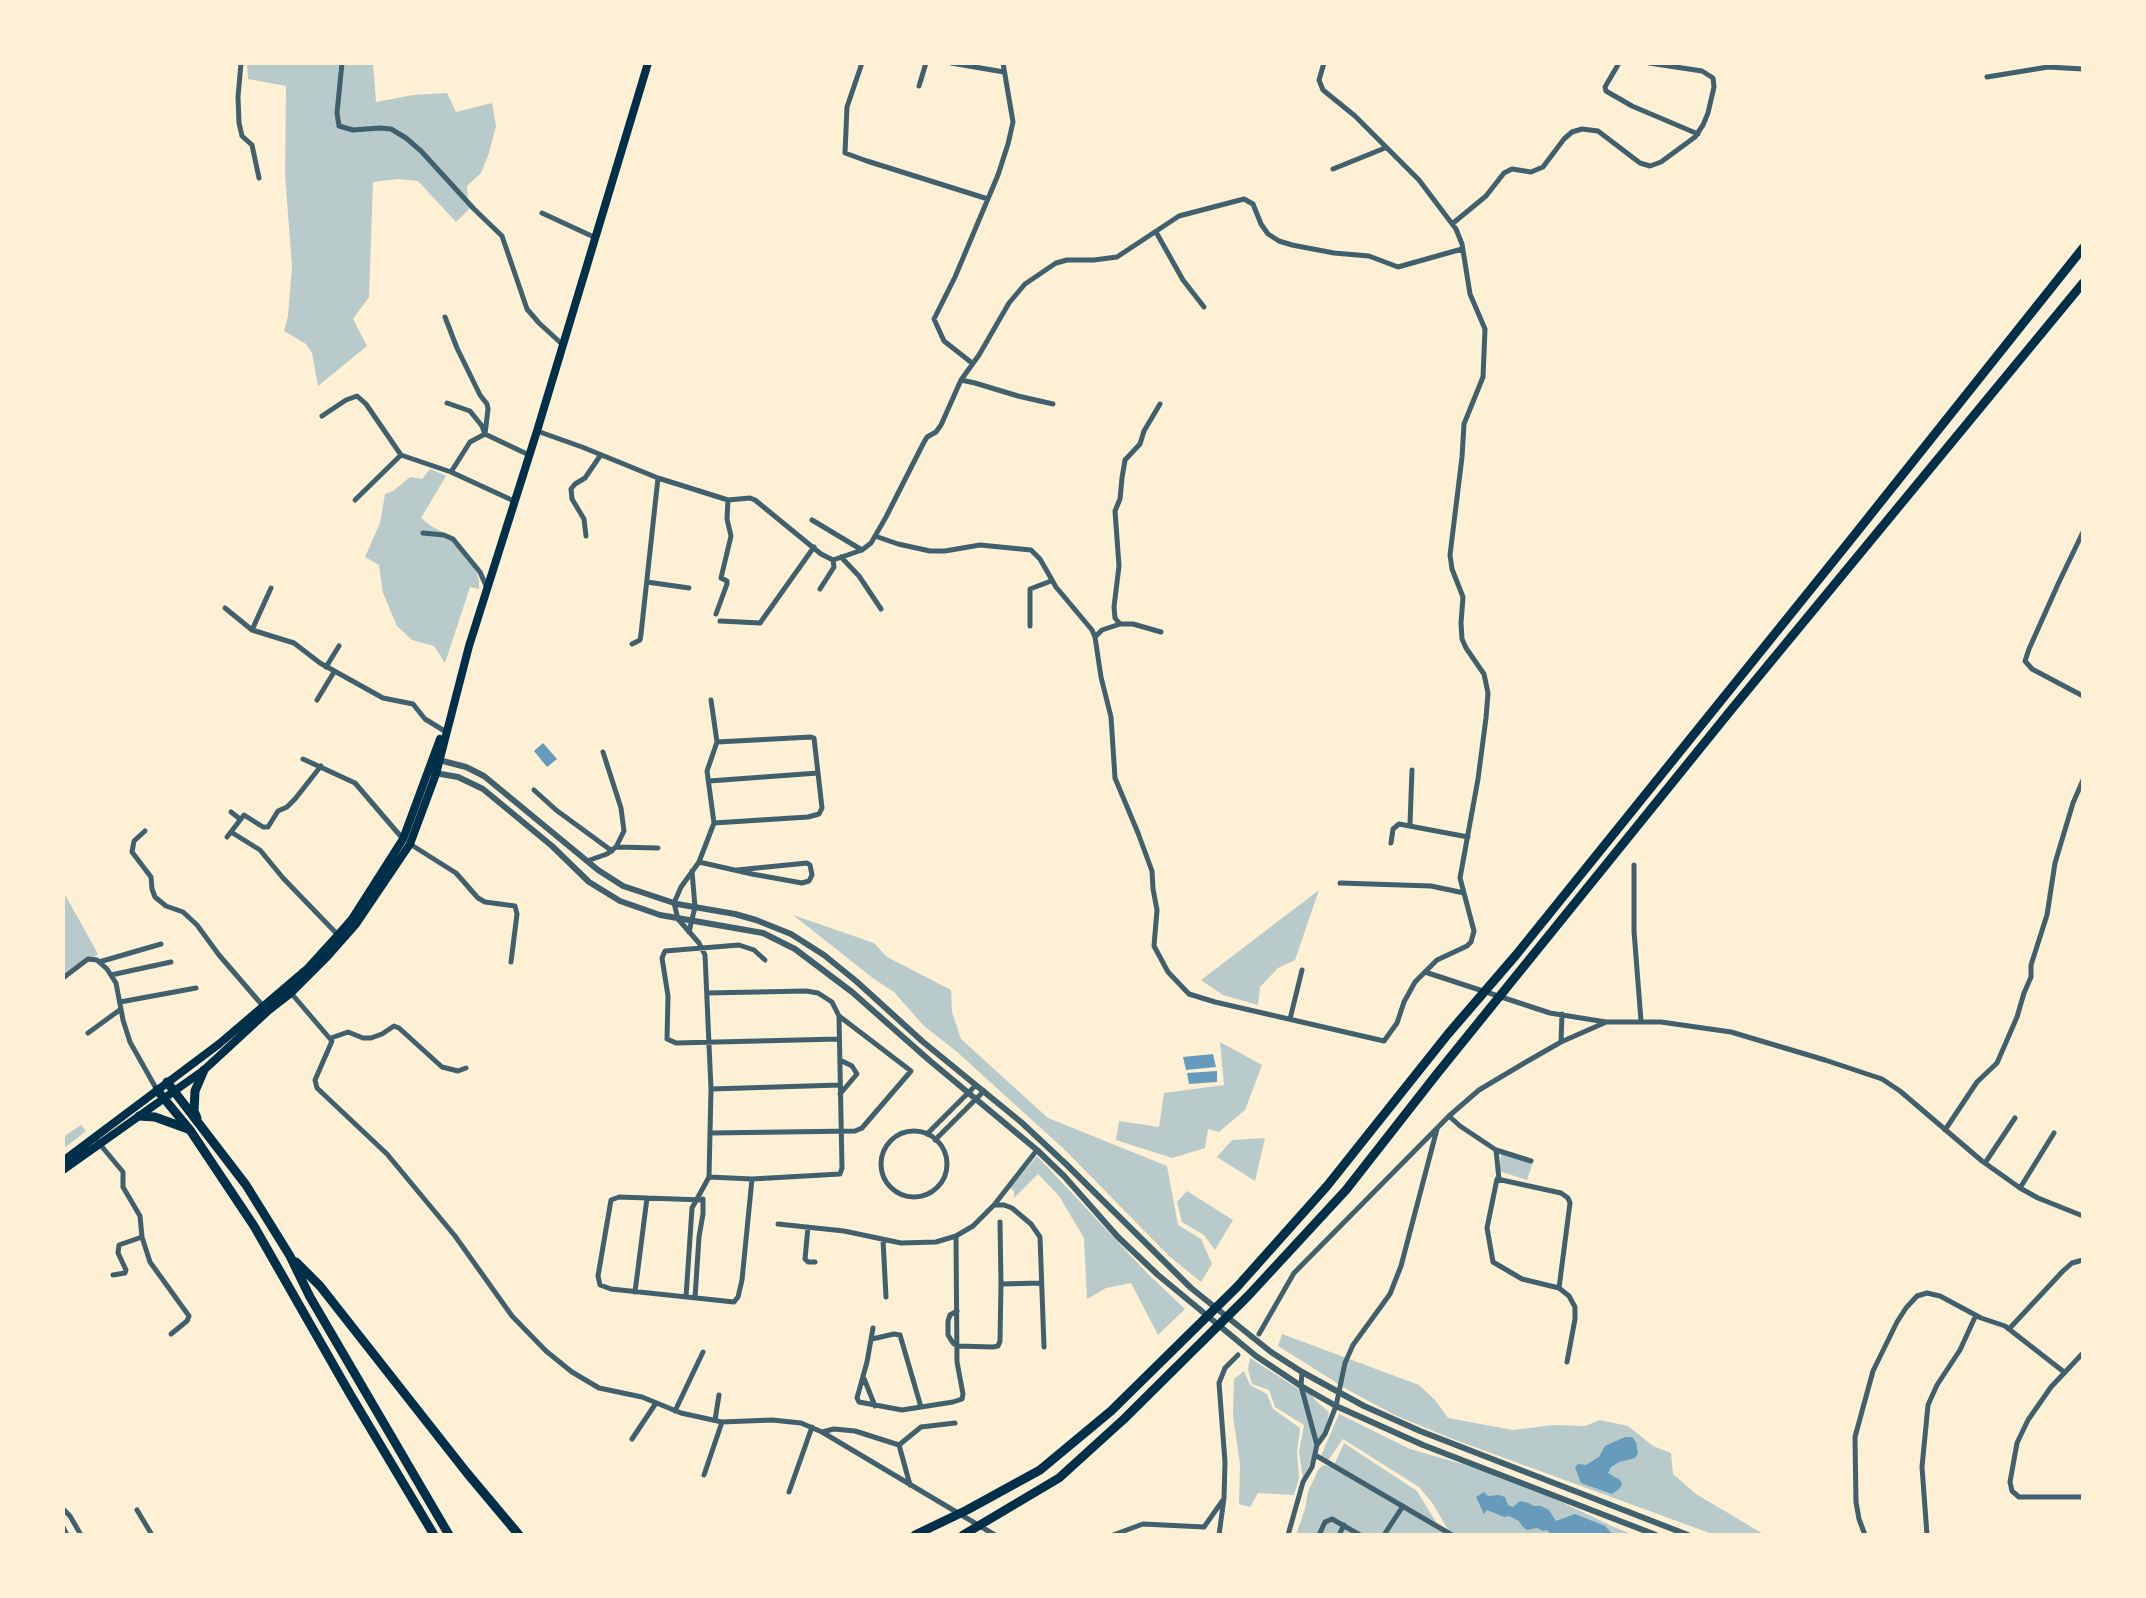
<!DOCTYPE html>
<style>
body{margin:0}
#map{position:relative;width:2146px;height:1598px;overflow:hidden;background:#fdf0d5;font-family:Ubuntu,sans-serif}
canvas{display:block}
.frame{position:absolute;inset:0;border:65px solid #fdf0d5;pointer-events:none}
</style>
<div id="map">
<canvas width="2146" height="1598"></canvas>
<div class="frame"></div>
</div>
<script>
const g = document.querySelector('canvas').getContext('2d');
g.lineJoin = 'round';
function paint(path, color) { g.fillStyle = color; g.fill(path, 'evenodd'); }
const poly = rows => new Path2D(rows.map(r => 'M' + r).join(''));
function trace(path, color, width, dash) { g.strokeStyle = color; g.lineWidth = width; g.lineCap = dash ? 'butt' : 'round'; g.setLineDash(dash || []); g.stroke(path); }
const green = poly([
 [247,63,373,63,376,102,413,95,447,93,456,112,492,103,496,126,489,153,481,173,467,186,468,202,471,207,456,222,418,181,398,179,373,182,369,297,353,319,367,346,318,386,312,353,306,344,284,331,288,316,292,266,285,175,286,86,248,79],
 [430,469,446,476,421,518,431,526,454,538,475,567,479,580,479,589,470,587,445,663,434,646,412,640,397,626,383,593,379,565,365,557,380,523,385,494,393,491,410,477,422,479],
 [1319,890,1295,960,1278,968,1260,987,1258,1005,1223,995,1201,980],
 [63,891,98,954,63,979],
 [793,915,874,943,887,957,951,990,952,1012,961,1039,1048,1118,1167,1166,1178,1225,1201,1239,1212,1264,1201,1282,1169,1256,1066,1151,956,1051,924,1026,894,992,874,979],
 [1220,1042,1262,1065,1245,1110,1219,1132,1208,1129,1205,1148,1172,1158,1116,1140,1119,1121,1159,1127,1164,1093,1224,1085],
 [81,1125,86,1131,63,1149,63,1137],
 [1265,1138,1255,1181,1217,1157,1232,1140],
 [1502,1151,1533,1162,1527,1180,1502,1172,1499,1169],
 [1037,1156,1148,1274,1185,1309,1158,1335,1131,1283,1106,1288,1087,1299,1084,1238,1059,1196,1038,1174,1014,1198,1014,1191,1010,1188],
 [1187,1191,1233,1220,1215,1250,1204,1235,1182,1222,1177,1202],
 [1282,1334,1419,1385,1435,1400,1448,1418,1513,1430,1553,1425,1585,1426,1600,1420,1628,1426,1653,1446,1671,1453,1673,1474,1696,1494,1765,1535,1715,1535,1450,1438,1395,1415,1348,1390,1278,1346],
 [1250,1358,1300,1390,1310,1393,1316,1401,1329,1412,1327,1423,1303,1479,1299,1452,1304,1425,1275,1407,1269,1390,1252,1384,1248,1369],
 [1244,1371,1250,1385,1267,1394,1273,1409,1300,1428,1297,1452,1299,1478,1294,1495,1258,1493,1250,1507,1239,1504,1240,1464,1233,1416,1234,1379],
 [1339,1414,1410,1449,1511,1478,1614,1527,1634,1535,1451,1535,1433,1504,1419,1487,1343,1439,1327,1462,1321,1456],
 [1344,1443,1417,1491,1444,1535,1296,1535,1305,1509,1308,1492,1318,1470,1323,1465,1333,1467]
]);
const water = poly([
 [543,743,557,759,547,767,534,751],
 [1213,1054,1216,1067,1186,1070,1183,1057],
 [1217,1071,1217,1082,1189,1084,1187,1073],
 [1625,1437,1632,1437,1636,1442,1638,1453,1635,1458,1619,1462,1611,1467,1608,1473,1620,1480,1622,1484,1619,1489,1612,1494,1581,1483,1575,1467,1578,1464,1586,1465,1599,1457,1605,1446],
 [1484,1492,1488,1496,1499,1495,1505,1497,1508,1505,1513,1507,1520,1501,1529,1503,1533,1506,1541,1506,1549,1510,1556,1521,1575,1514,1605,1526,1613,1535,1552,1535,1547,1530,1543,1531,1537,1528,1527,1530,1522,1526,1519,1521,1509,1516,1504,1517,1487,1510,1484,1514,1476,1497]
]);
const minor = poly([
 [241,63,238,97,239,123,242,136,252,145,259,178],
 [342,63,337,113,339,126,353,130,380,128,391,129,406,138,421,151,474,209,502,236,527,309,539,323,563,345],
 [862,63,847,107,845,153,867,161,988,199],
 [951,63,1004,72],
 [1324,63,1319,80,1323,90,1355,116,1419,180,1456,229,1462,244,1470,294,1485,329,1483,377,1464,424,1462,457,1450,555,1452,569,1463,597,1461,623,1462,639,1466,648,1484,674,1488,693,1486,718,1478,779,1460,878,1474,931,1471,942,1467,946,1437,960,1425,972],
 [1619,63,1605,87,1606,91,1632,106,1698,134],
 [1987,77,2048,67,2083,69],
 [919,86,926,63],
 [1333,169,1385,148],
 [542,213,596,238],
 [1452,224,1486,196,1504,173,1512,169,1531,172,1543,167,1564,139,1572,132,1582,129,1598,131,1640,163,1650,166,1661,162,1695,137,1703,125,1708,113,1714,87,1713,78,1702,71,1649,63],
 [1156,232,1183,280,1204,307],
 [445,317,457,348,480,395,487,404,488,409,485,434,470,442,451,472],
 [972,363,944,341,934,319,955,277,998,175,1008,144,1013,122,1003,63],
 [961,380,975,383,1018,396,1053,404],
 [447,403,470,411,482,426,485,434,529,455],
 [322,416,346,400,357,396,366,404,401,455,451,472,514,501],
 [537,431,582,447,658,478,728,500,750,498,755,500,821,554,833,560,862,550,871,543,886,517,923,444,927,437,936,432,941,425,961,380,979,355,1009,303,1025,284,1056,263,1067,260,1094,260,1117,257,1179,216,1244,199,1253,204,1261,224,1268,234,1279,241,1292,245,1334,253,1369,256,1398,267,1462,249],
 [355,500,401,455],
 [812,520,862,550],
 [2083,532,2059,582,2029,649,2025,661,2032,669,2083,696],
 [423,533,444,535,453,539,480,572,487,588],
 [586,536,584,519,572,499,571,489,575,484,585,478,600,456],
 [875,536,898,544,930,551,945,551,980,545,1031,550,1040,559,1056,587,1092,630,1095,637,1101,677,1111,717,1115,778,1138,833,1152,871,1153,889,1157,910,1154,946,1168,972,1189,994,1215,1002,1384,1041,1397,1023,1404,1002,1415,982,1425,972,1550,1013,1606,1022,1661,1022,1731,1032,1825,1060,1882,1079,1900,1091,1982,1161,2020,1188,2038,1198,2083,1216],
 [841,557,859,576,881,609],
 [647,582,689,588],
 [820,589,834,567,833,560],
 [225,608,252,630,294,643,320,663,383,698,413,704,425,719,443,730],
 [716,614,727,584,727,581,721,578,731,536,727,519,728,500],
 [720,621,760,623,814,547],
 [1120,624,1115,618,1114,607,1119,566,1115,511,1120,499,1122,478,1125,460,1140,444,1144,431,1160,404],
 [1030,626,1030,589,1051,581],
 [252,630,271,588],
 [1095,637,1102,630,1120,624,1133,624,1161,632],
 [632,644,640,640,641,634,658,478],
 [326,667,339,646],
 [317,700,334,672],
 [303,759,355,783,403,839],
 [709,781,818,773],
 [534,790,556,810,612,851],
 [231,812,240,819],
 [714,823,808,817,819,814,822,808,814,738,811,737,717,742],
 [1410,824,1412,770],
 [145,831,134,841,132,852,151,877,152,889,155,897,166,906,183,912,197,925,219,955,263,1006],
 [231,832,260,850,283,878,338,935],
 [227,837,244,815,263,827,268,827,278,811,287,807,295,799,321,766],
 [1391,843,1393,829,1399,824,1468,837],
 [410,844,456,873,478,898,485,902,515,906,517,914,511,962],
 [616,847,658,848],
 [587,861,607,854,616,847,624,831,621,808,603,752],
 [699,862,752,874,802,883,809,881,812,875,810,865,807,863,737,870],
 [1634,865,1634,931,1641,1021],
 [1340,883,1431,886,1464,893],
 [689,932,695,907,692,871],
 [765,960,754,950,739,945,665,951,662,958,668,996,667,1039,676,1043,839,1039],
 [99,962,161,944],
 [111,975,171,962],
 [63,978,88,959,97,960,107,969,116,983,123,1020,130,1042,157,1090],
 [291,993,332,1041,315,1080,317,1088,387,1154,455,1236,512,1316,546,1351,572,1372,599,1388,642,1397,681,1413,722,1422,772,1420,801,1423,822,1432,995,1535],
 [708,993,806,991,818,993,832,1002,839,1016,911,1071,862,1128,855,1131,711,1133],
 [120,1002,196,988],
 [1290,1019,1302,970],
 [88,1033,121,1009],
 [331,1038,348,1032,363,1038,371,1038,382,1034,394,1026,399,1028,442,1067,458,1071,466,1068],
 [1561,1042,1562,1014],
 [711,1089,840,1085],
 [840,1094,857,1074,852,1066,840,1060],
 [1449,1116,1460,1126,1496,1150,1531,1161],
 [1945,1130,1977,1082,1997,1063,2017,1017,2024,993,2031,977,2031,965,2047,915,2055,863,2073,803,2083,780],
 '881 1164a33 33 0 1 1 66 0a33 33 0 1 1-66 0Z',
 [927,1134,976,1085],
 [935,1140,984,1091],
 [98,1142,123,1172,123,1187,140,1216,142,1237,150,1262,189,1316,187,1321,171,1334],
 [1496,1150,1499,1179],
 [1985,1163,2015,1118],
 [709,1177,752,1179,840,1174,842,1168,839,1016],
 [2020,1188,2054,1133],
 [703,1200,619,1197,611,1200,598,1276,600,1285,611,1289,734,1302,738,1297,742,1280,752,1179],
 [994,1205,1004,1205,1012,1208,1031,1224,1040,1237,1044,1347],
 [778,1224,844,1231,901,1243,936,1242,956,1236,973,1226,994,1205,1037,1150],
 [808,1227,805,1259,808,1262,815,1262],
 [883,1240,886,1297],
 [113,1275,125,1273,126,1270,118,1253,119,1245,142,1237],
 [1001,1284,1041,1283],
 [1559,1288,1570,1203,1568,1198,1561,1193,1497,1179,1487,1228,1493,1262,1522,1279,1559,1288,1569,1296,1575,1307,1575,1319,1567,1362],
 [635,1292,647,1198],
 [686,1297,692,1208,709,1177,711,1089,705,955,699,943,678,919,674,903,681,887,699,862,714,823,707,771,717,742,711,700],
 [695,1298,699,1237,703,1214,703,1199],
 [957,1311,950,1315,948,1321,948,1335,953,1343,957,1346,993,1347,998,1346,1000,1341,1001,1284,1000,1222],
 [873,1328,867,1362,857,1398,859,1402,902,1410,953,1402,962,1399,963,1394,957,1362,956,1236],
 [2009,1329,2063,1271,2072,1263,2083,1260],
 [1259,1334,1294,1273,1449,1116,1479,1090,1526,1062,1561,1042,1604,1023],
 [872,1339,894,1334,900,1335,921,1407],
 [2083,1353,2051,1387,2028,1420,2017,1443,2010,1482,2012,1491,2019,1497,2083,1497],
 [1302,1372,1301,1386,1317,1445],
 [863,1376,875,1406],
 [675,1411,703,1352],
 [715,1420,719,1395],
 [822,1432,834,1429,855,1431,899,1445],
 [632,1439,656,1403],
 [1315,1455,1452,1535],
 [704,1475,722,1422],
 [910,1485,899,1445,921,1427,955,1423],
 [789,1492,812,1427],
 [63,1509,70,1516,81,1535],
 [137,1510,152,1535],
 [63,1527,67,1535],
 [1113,1535,1143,1524,1204,1527,1223,1500],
 [1219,1535,1224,1498,1225,1462,1219,1383,1225,1368,1238,1355],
 [1288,1535,1303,1482,1312,1467,1317,1445,1325,1434,1336,1406,1345,1363,1353,1345,1390,1294,1401,1266,1437,1129],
 [1319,1535,1325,1522,1332,1519,1360,1535],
 [1339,1535,1344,1525],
 [1384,1535,1403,1506],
 [1865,1535,1859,1519,1856,1502,1855,1437,1873,1371,1897,1322,1906,1308,1917,1296,1927,1293,1940,1296,1981,1318,2005,1326,2064,1372],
 [1927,1535,1922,1467,1928,1405,1937,1385,1960,1350,1976,1315]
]);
const tertiary = poly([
 [435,759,466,767,484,776,598,870,623,886,677,904,735,914,756,920,791,934,824,955,856,981,922,1041,1021,1122,1067,1165,1191,1288,1271,1352,1302,1372,1364,1406,1420,1431,1688,1535],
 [429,772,458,777,483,789,552,846,589,882,620,901,660,915,763,933,795,949,852,992,929,1060,1037,1150,1064,1176,1118,1237,1158,1275,1256,1356,1301,1386,1336,1406,1423,1445,1656,1535]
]);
const trunk = poly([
 [63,1161,219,1044,308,968,338,935,352,919,403,839,440,739],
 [63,1170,204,1070,269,1010,291,993,326,958,356,924,410,844,436,774,469,646,537,431,648,63]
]);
const motorway = poly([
 [167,1082,246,1185,290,1256,310,1297,449,1535],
 [157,1090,190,1130,254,1226,350,1394,434,1535],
 [139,1116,155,1117,188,1129],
 [197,1118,194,1111,195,1091,204,1070],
 [296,1262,320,1286,467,1473,519,1535],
 [915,1535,967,1510,1040,1470,1111,1411,1237,1287,1327,1186,1448,1034,1516,955,1848,543,2083,248],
 [963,1535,1059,1478,1124,1419,1248,1296,1346,1190,1436,1075,1731,710,2083,283]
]);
paint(green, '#b9caca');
paint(water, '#669bbc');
trace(minor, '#3f606c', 5);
trace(tertiary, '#3f606c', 6);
trace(trunk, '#003049', 8);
trace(motorway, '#003049', 9);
</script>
